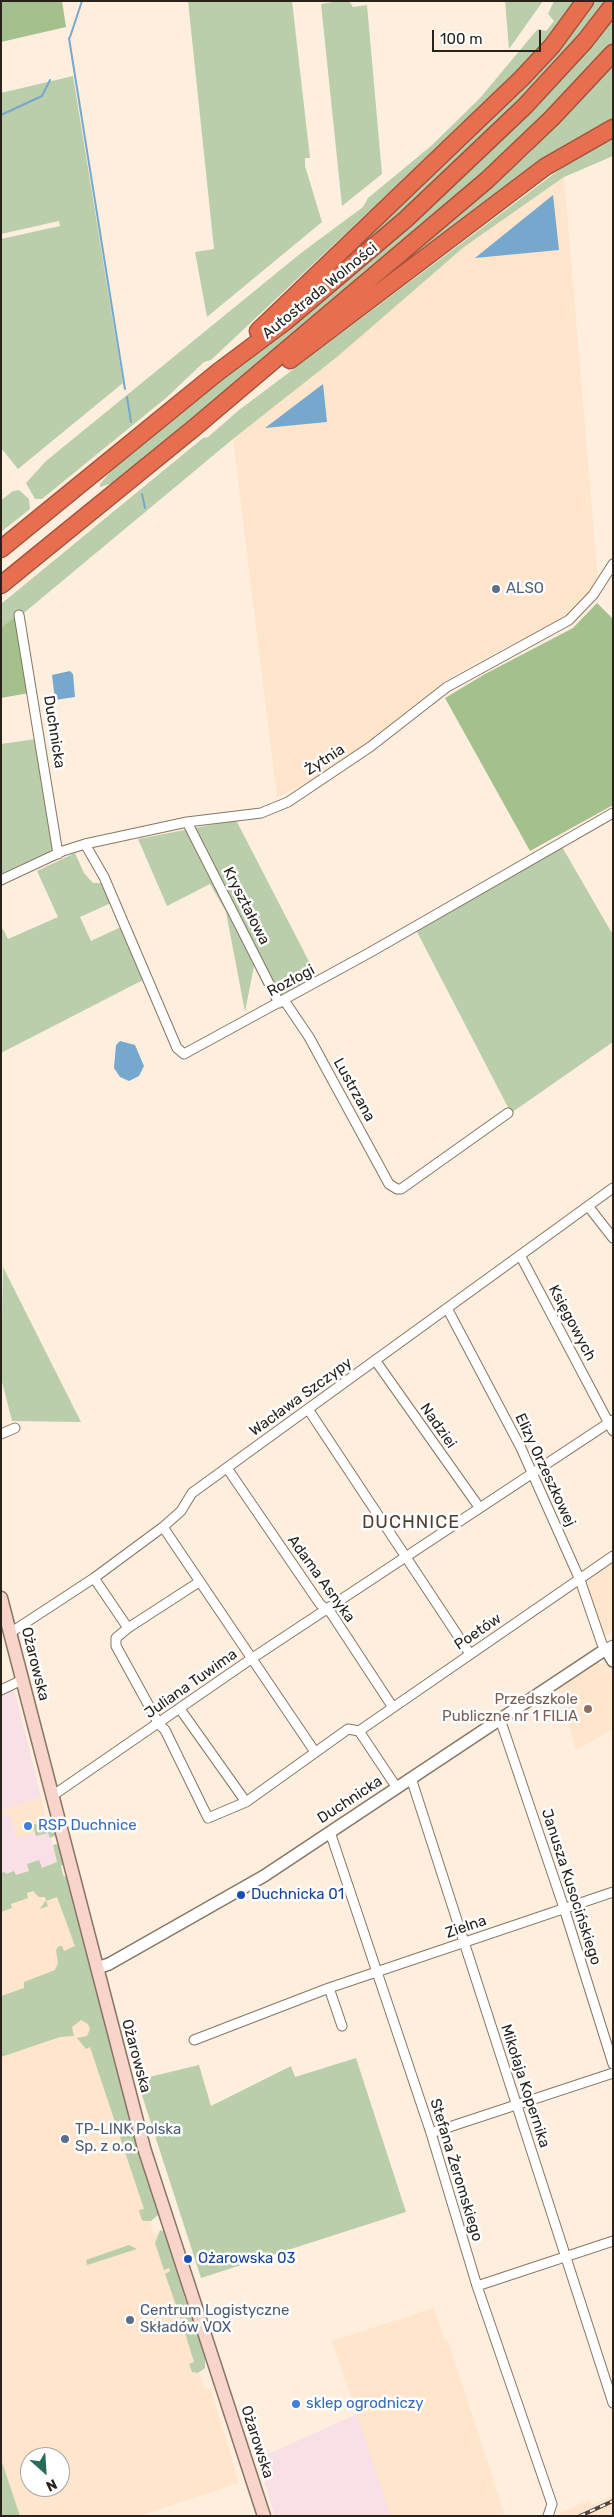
<!DOCTYPE html>
<meta charset="utf-8">
<style>
body{margin:0}
#map{position:relative;width:614px;height:2517px;overflow:hidden;background:#feeede;font-family:Rubik,sans-serif}
canvas{display:block}
.frame{position:absolute;inset:0;border:2px solid #29221b;pointer-events:none}
.north{position:absolute;left:20px;top:2447px;width:50px;height:50px;box-sizing:border-box;background:#fefefe;border:1px solid #a9a6a3;border-radius:50%;rotate:154deg;font-size:14px;font-weight:700;line-height:20px;text-align:center;color:#29221b}
.north::after{content:'';display:block;margin:auto;width:18px;height:22px;background:#296b5a;clip-path:polygon(50% 0,100% 100%,50% 72%,0 100%)}
.scale{position:absolute;left:432px;top:30px;width:109px;height:22px;box-sizing:border-box;border:2px solid #29221b;border-top:0;padding-left:6px;font-size:15px;line-height:18px;white-space:nowrap;color:#29221b;-webkit-text-stroke:4px #fefefe;paint-order:stroke}
</style>
<div id="map">
<canvas width="614" height="2517"></canvas>
<div class="frame"></div>
<div class="north">N</div>
<div class="scale">100 m</div>
</div>
<script>
const g = document.querySelector('canvas').getContext('2d');
g.lineJoin = 'round';
function paint(path, color) { g.fillStyle = color; g.fill(path, 'evenodd'); }
const poly = rows => new Path2D(rows.map(r => 'M' + r).join(''));
function trace(path, color, width, dash) { g.strokeStyle = color; g.lineWidth = width; g.lineCap = dash ? 'butt' : 'round'; g.setLineDash(dash || []); g.stroke(path); }
function write(font, color, halo, rows, align = 'center') {
  g.font = font + ' Rubik,sans-serif'; g.lineWidth = 5; g.setLineDash([]); g.textBaseline = 'middle'; g.strokeStyle = halo; g.fillStyle = color; for (const [text, x, y, turn = 0] of rows) {
    g.save(); g.translate(x, y); g.rotate((+turn || 0) * Math.PI / 180); g.textAlign = isNaN(turn) ? turn : align; if (halo) g.strokeText(text, 0, 0); g.fillText(text, 0, 0); g.restore();
  }
}
const built = poly([
 [564,177,598,582,568,618,494,653,449,678,334,769,277,797,233,439,337,357,464,247],
 [613,1562,613,1631,605,1636,587,1588,589,1579],
 [597,1663,608,1665,613,1680,613,1729,576,1750,558,1689],
 [41,1797,49,1831,17,1839,10,1813,1,1816,1,1811],
 [60,1875,148,2217,154,2234,161,2234,203,2364,198,2369,205,2389,211,2390,239,2483,138,2516,20,2516,1,2459,1,1894],
 [30,2457,60,2457,60,2487,30,2487],
 [434,2308,445,2340,448,2340,505,2516,391,2516,332,2341],
 [613,2496,613,2516,562,2516,560,2513,589,2500,592,2505]
]);
const industrial = poly([
 [9,1689,15,1693,41,1797,1,1811,1,1693],
 [10,1813,17,1838,49,1831,58,1866,1,1884,1,1816],
 [357,2414,391,2516,275,2516,257,2459]
]);
const green = poly([
 [188,1,292,1,310,158,305,158,305,166,322,222,207,317,195,252,214,249],
 [339,1,349,1,353,7,367,5,382,174,342,206,321,4],
 [505,1,543,1,509,49],
 [554,1,575,1,552,34,511,78,211,360,204,362,166,398,42,499,35,499,26,483,46,461,301,253,363,207,368,198,431,146,480,98,536,31,538,29,546,31,554,21,548,14],
 [593,1,606,1,578,37,502,117,394,218,307,293,563,42],
 [613,16,613,43,589,72,501,160,408,241,116,482,100,487,100,484,112,470,345,281],
 [613,65,613,120,591,130,544,161,344,312,460,215,528,154],
 [73,76,123,383,18,469,1,448,1,239,60,226,59,221,1,234,1,93],
 [613,138,613,156,564,177,464,247,337,357,233,439,25,612,1,628,1,604,203,438,208,437,239,410,563,167],
 [19,490,29,499,30,509,1,532,1,500,13,491],
 [36,739,55,844,51,852,1,876,1,744],
 [236,820,317,977,271,1001,254,966,245,1012,226,912,210,884,167,906,138,839],
 [561,845,613,935,613,1042,511,1113,416,930],
 [75,853,84,873,93,883,103,883,111,903,80,917,91,941,121,927,143,980,1,1053,1,930,3,929,8,939,58,917,37,871],
 [3,1267,81,1422,12,1421,1,1378],
 [48,1820,49,1824,53,1823,57,1835,50,1838,48,1833,36,1836,33,1825],
 [56,1844,59,1845,64,1864,61,1866,63,1875,70,1881,72,1899,160,2209,158,2215,151,2221,143,2221,141,2218,139,2210,144,2209,90,2047,86,2049,77,2038,87,2036,90,2029,88,2024,81,2020,72,2027,74,2036,60,2037,1,2057,1,1996,24,1988,24,1982,55,1970,58,1963,56,1950,59,1946,62,1946,64,1951,75,1946,57,1897,46,1901,48,1906,40,1909,46,1900,45,1897,39,1897,33,1891,27,1893,28,1898,11,1904,12,1908,1,1912,1,1873,5,1872,6,1874,14,1871,16,1875,29,1871,27,1864,39,1860,42,1868,57,1862,53,1845],
 [356,2058,406,2212,201,2278,137,2080,199,2065,211,2106,291,2066,295,2077],
 [160,2230,166,2232,186,2296,184,2296,186,2301,188,2300,205,2357,205,2368,198,2373,192,2372,190,2366,189,2364,194,2362,182,2323,186,2321,185,2318,181,2319,165,2274,170,2271,169,2268,164,2270,155,2243],
 [129,2245,137,2249,87,2265,86,2260],
 [1,2459,20,2516,1,2516]
]);
const forest = poly([
 [1,1,62,1,66,27,1,42],
 [597,603,613,619,613,805,530,851,445,698,485,674,573,628],
 [15,617,29,693,1,698,1,628]
]);
const water = poly([
 [553,195,559,250,475,258],
 [323,384,327,422,265,428],
 [70,671,73,674,75,697,55,700,52,675],
 [120,1041,135,1045,144,1066,139,1076,129,1081,120,1077,114,1068,116,1045]
]);
const stream = poly([
 [70,37,82,1],
 [69,38,125,389],
 [1,115,42,96,50,80],
 [127,397,131,422],
 [142,494,145,508]
]);
const minor = poly([
 [19,615,58,854],
 [187,822,279,1003],
 [85,844,104,877,177,1048,184,1054,369,953,613,813],
 [1,880,63,851,85,844,187,822,261,813,288,802,370,747,447,687,569,620,593,595,613,564],
 [284,1000,309,1037,389,1184,397,1189,401,1189,508,1113],
 [588,1206,613,1238],
 [520,1255,613,1431],
 [447,1308,521,1448,580,1580,602,1644,606,1649,613,1645],
 [375,1360,479,1507],
 [308,1409,470,1654],
 [1,1434,15,1428],
 [227,1468,320,1604,331,1613,392,1706],
 [163,1527,315,1752],
 [94,1578,128,1628,116,1638,116,1646,159,1724,165,1730,208,1818,246,1802,348,1729,359,1731,397,1788],
 [128,1628,199,1582],
 [10,1633,94,1578,163,1527,181,1511,192,1493,613,1188],
 [1,1690,22,1680],
 [180,1709,246,1802],
 [500,1719,564,1908,613,2064],
 [359,1731,613,1556],
 [411,1778,613,2403],
 [52,1796,251,1659,613,1420],
 [330,1832,431,2133,477,2286,552,2504,548,2516],
 [329,1988,342,2026],
 [194,2040,329,1988,613,1892],
 [431,2133,613,2073],
 [477,2286,613,2241]
]);
const tertiary = poly([
 [97,1968,109,1964,264,1876,606,1649,613,1661]
]);
const secondary = poly([
 [1,1598,144,2148,264,2516]
]);
const motorway = poly([
 [258,331,522,78,552,46,585,1],
 [290,360,545,167,613,128],
 [1,549,218,372,286,321,406,219,525,106,585,41,613,5],
 [1,585,194,428,487,180,552,118,613,53]
]);
const rail = poly([
 [580,2516,613,2501]
]);
const markers = [
 [496,589,5,"#5c6f8a"],
 [588,1709,5,"#8d6e63"],
 [28,1826,5,"#3f7fe0"],
 [241,1895,5,"#1a4fb4"],
 [65,2139,5,"#5c6f8a"],
 [188,2259,5,"#1a4fb4"],
 [130,2320,5,"#5c6f8a"],
 [296,2404,5,"#3f7fe0"]
];
const streetNames = [
 ["Autostrada Wolności",320,291,-39],
 ["Duchnicka",54,732,81],
 ["Żytnia",325,760,-33],
 ["Kryształowa",246,906,63],
 ["Rozłogi",291,981,-28],
 ["Lustrzana",354,1090,61],
 ["Księgowych",572,1323,62],
 ["Wacława Szczypy",301,1397,-36],
 ["Nadziei",438,1426,55],
 ["Elizy Orzeszkowej",545,1470,65],
 ["Adama Asnyka",321,1579,54],
 ["Poetów",478,1632,-34],
 ["Ożarowska",35,1664,76],
 ["Juliana Tuwima",191,1684,-35],
 ["Duchnicka",350,1800,-33],
 ["Janusza Kusocińskiego",571,1887,72],
 ["Zielna",466,1927,-19],
 ["Ożarowska",136,2056,75],
 ["Mikołaja Kopernika",525,2086,72],
 ["Stefana Żeromskiego",456,2170,73],
 ["Ożarowska",257,2442,72]
];
const serviceNames = [
 ["ALSO",506,589],
 ["TP-LINK Polska",75,2130],
 ["Sp. z o.o.",75,2147],
 ["Centrum Logistyczne",140,2311],
 ["Składów VOX",140,2328]
];
const educationNames = [
 ["Przedszkole",578,1700],
 ["Publiczne nr 1 FILIA",578,1717]
];
const shopNames = [
 ["RSP Duchnice",38,1826],
 ["sklep ogrodniczy",306,2404]
];
const transitNames = [
 ["Duchnicka 01",251,1895],
 ["Ożarowska 03",198,2259]
];
const quarterNames = [
 ["DUCHNICE",411,1523]
];
paint(built, '#fee5cb');
paint(industrial, '#f9dfe6');
paint(green, '#baceab');
paint(forest, '#a4c08d');
paint(water, '#76a8ce');
trace(stream, '#76a8ce', 2);
trace(minor, '#877664', 11);
trace(tertiary, '#877664', 14);
trace(secondary, '#877664', 15);
trace(motorway, '#a5533d', 19);
trace(minor, '#fff', 9);
trace(tertiary, '#fff', 11);
trace(secondary, '#f8d4ca', 12);
trace(motorway, '#e86e50', 16);
trace(rail, '#51483f', 4);
trace(rail, '#fefefe', 2, [5.5]);
for (const [x, y, r, color] of markers) { const dot = new Path2D(); dot.arc(x, y, r, 0, 2 * Math.PI); g.fillStyle = color; g.fill(dot); trace(dot, '#fefefe', 2); }
write('15px', '#29221b', '#fefefe', streetNames);
write('15px', '#4e5e75', '#fefefe', serviceNames, 'left');
write('15px', '#785e54', '#fefefe', educationNames, 'right');
write('15px', '#366cbe', '#fefefe', shopNames, 'left');
write('15px', '#164399', '#fefefe', transitNames, 'left');
g.letterSpacing = '1px';
write('18px', '#4e3f2f', '#fefefe', quarterNames);
g.letterSpacing = '0px';
</script>
